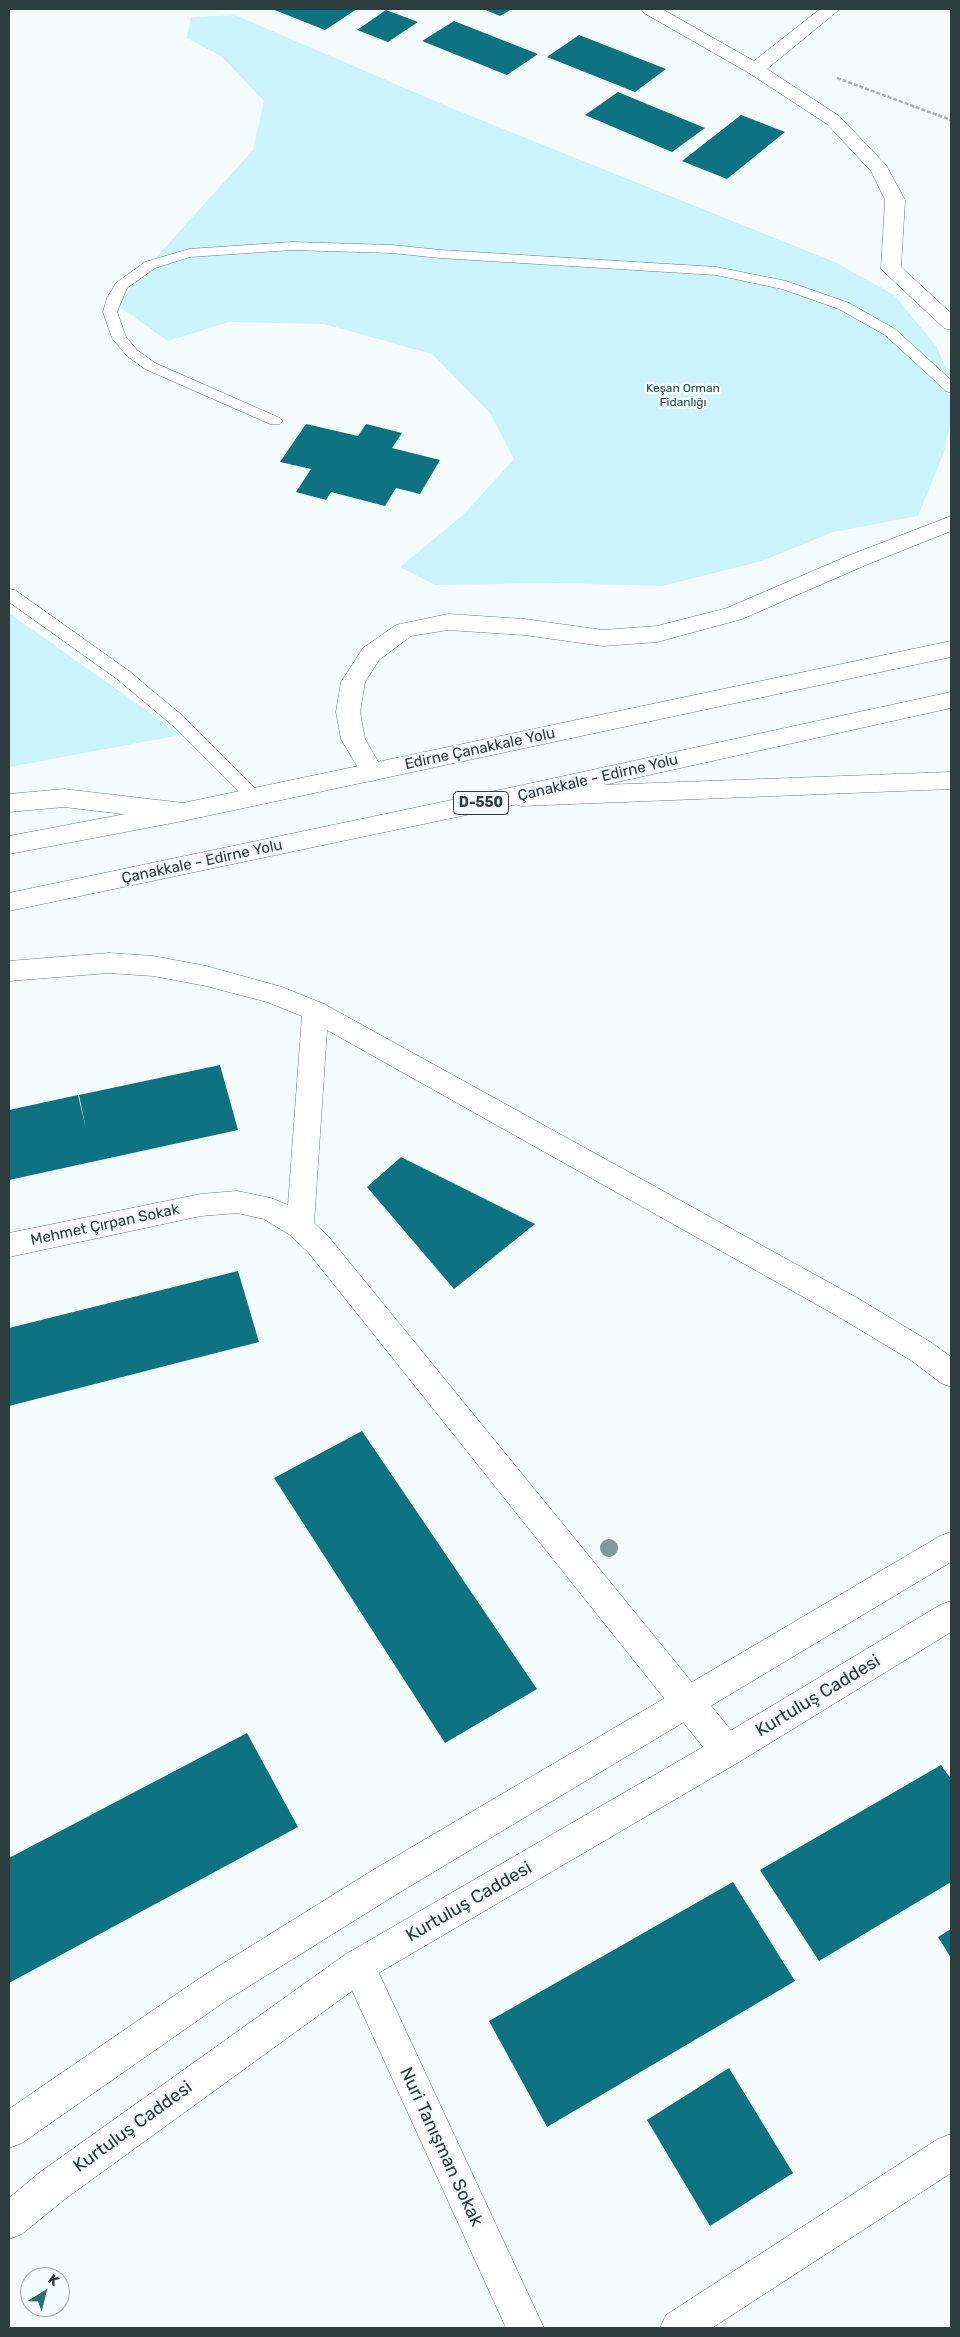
<!DOCTYPE html>
<meta charset="utf-8">
<style>
body{margin:0}
#map{position:relative;width:960px;height:2337px;overflow:hidden;background:#f3fbfc;font-family:Rubik,sans-serif}
canvas{display:block}
.frame{position:absolute;inset:0;border:10px solid #2d3c3f;pointer-events:none}
.north{position:absolute;left:20px;top:2267px;width:50px;height:50px;box-sizing:border-box;background:#f3fbfc;border:1px solid #a4afb0;border-radius:50%;rotate:36deg;font-size:14px;font-weight:700;line-height:20px;text-align:center;color:#2d3c3f}
.north::after{content:'';display:block;margin:auto;width:18px;height:22px;background:#276e7b;clip-path:polygon(50% 0,100% 100%,50% 72%,0 100%)}
</style>
<div id="map">
<canvas width="960" height="2337"></canvas>
<div class="frame"></div>
<div class="north">K</div>
</div>
<script>
const g = document.querySelector('canvas').getContext('2d');
g.lineJoin = 'round';
function paint(path, color) { g.fillStyle = color; g.fill(path, 'evenodd'); }
const poly = rows => new Path2D(rows.map(r => 'M' + r).join(''));
function trace(path, color, width, dash) { g.strokeStyle = color; g.lineWidth = width; g.lineCap = dash ? 'butt' : 'round'; g.setLineDash(dash || []); g.stroke(path); }
function write(font, color, halo, rows, align = 'center') {
  g.font = font + ' Rubik,sans-serif'; g.lineWidth = 5; g.setLineDash([]); g.textBaseline = 'middle'; g.strokeStyle = halo; g.fillStyle = color; for (const [text, x, y, turn = 0] of rows) {
    g.save(); g.translate(x, y); g.rotate((+turn || 0) * Math.PI / 180); g.textAlign = isNaN(turn) ? turn : align; if (halo) g.strokeText(text, 0, 0); g.fillText(text, 0, 0); g.restore();
  }
}
const green = poly([
 [235,15,449,107,837,263,894,295,937,347,951,381,951,421,944,452,918,516,833,532,762,561,662,586,558,583,435,585,400,567,464,514,514,459,490,413,432,354,324,324,229,322,168,341,117,305,160,253,253,150,264,101,222,57,187,38,191,17],
 [9,613,181,735,9,767]
]);
const building = poly([
 [272,9,357,9,325,30],
 [483,9,512,9,500,16],
 [386,10,418,22,388,42,357,30],
 [454,21,538,54,507,75,422,41],
 [579,35,666,69,635,92,547,57],
 [618,92,705,128,672,152,585,115],
 [741,115,785,132,727,179,682,161],
 [306,424,358,436,366,424,402,433,392,448,440,460,420,494,396,488,385,506,331,492,326,500,296,492,311,469,280,462],
 [220,1065,238,1130,9,1180,9,1110,78,1095,86,1129,79,1095],
 [401,1157,535,1224,454,1289,367,1187],
 [238,1271,259,1342,9,1406,9,1328],
 [362,1431,537,1689,445,1743,274,1478],
 [247,1733,298,1827,9,1983,9,1858],
 [941,1765,951,1779,951,1882,819,1961,760,1870],
 [733,1882,795,1981,547,2127,489,2021],
 [951,1929,951,1958,938,1937],
 [729,2068,793,2173,710,2226,647,2120]
]);
const path = poly([
 [837,78,951,120]
]);
const lane = poly([
 [292,242,392,245,440,250,716,267,786,281,849,303,895,329,951,380,951,393,946,391,885,335,839,309,782,289,716,275,440,258,392,253,292,250,190,257,155,268,127,288,117,312,126,337,137,350,155,363,280,418,283,421,280,424,270,424,145,369,127,356,112,338,103,312,107,298,116,283,145,262,189,249,292,242],
 [9,589,15,590,129,671,184,717,260,793,263,797,260,801,254,803,248,801,172,725,117,679,9,602,9,589]
]);
const street = poly([
 [641,9,662,9,754,61,820,9,840,9,767,69,839,116,886,165,905,200,901,267,951,313,951,330,944,328,881,269,885,200,871,171,827,124,749,73,644,13,641,9],
 [64,789,183,803,192,806,195,812,192,818,183,821,64,807,9,812,9,794,64,789],
 [109,953,153,956,206,966,282,987,324,1004,859,1299,932,1343,951,1357,951,1387,941,1383,912,1361,839,1317,327,1030,314,1223,328,1236,739,1740,743,1751,739,1762,727,1767,715,1762,308,1252,290,1235,264,1219,237,1213,201,1216,9,1257,9,1233,201,1194,237,1191,271,1198,288,1205,302,1016,267,1002,206,986,153,976,109,973,9,981,9,961,109,953],
 [358,1949,370,1954,544,2328,506,2328,341,1966,346,1954,358,1949],
 [951,2134,951,2173,712,2328,660,2328,666,2315,938,2139,951,2134]
]);
const primary = poly([
 [951,516,951,531,866,565,742,619,657,642,603,646,524,635,448,630,411,636,379,660,365,682,360,712,365,739,384,772,380,778,372,781,364,778,341,739,336,712,341,682,363,648,396,625,448,614,524,619,603,630,657,626,727,608,850,555,951,516],
 [951,772,951,789,521,806,512,803,509,797,512,791,521,788,951,772],
 [951,1532,951,1562,397,1894,227,2000,22,2143,9,2148,9,2109,203,1976,373,1870,940,1536,951,1532],
 [951,1601,951,1632,739,1762,370,1978,65,2199,22,2234,9,2239,9,2198,39,2173,346,1954,715,1740,940,1605,951,1601]
]);
const highway = poly([
 [951,641,951,657,183,821,9,854,9,836,183,803,951,641],
 [951,692,951,708,509,806,9,911,9,893,509,788,951,692]
]);
const trees = [
 [609,1548]
];
const farParknames = [
 ["Keşan Orman",683,389],
 ["Fidanlığı",683,403]
];
const shields = [
 [481,803,55]
];
const shieldNames = [
 ["D-550",481,803]
];
const streetNames = [
 ["Edirne Çanakkale Yolu",480,749,-12],
 ["Çanakkale - Edirne Yolu",598,778,-13],
 ["Çanakkale - Edirne Yolu",202,862,-12],
 ["Mehmet Çırpan Sokak",105,1225,-12]
];
const nearStreetnames = [
 ["Kurtuluş Caddesi",818,1696,-31],
 ["Kurtuluş Caddesi",469,1902,-30],
 ["Kurtuluş Caddesi",133,2127,-36],
 ["Nuri Tanışman Sokak",441,2147,65]
];
paint(green, '#cbf3fb');
paint(building, '#0d7382');
trace(lane, '#5d8189', 1);
trace(street, '#5d8189', 1);
trace(primary, '#5d8189', 1);
trace(highway, '#5d8189', 1);
trace(path, '#a8b2b4', 2.5, [4, 2]);
paint(lane, '#fff');
paint(street, '#fff');
paint(primary, '#fff');
paint(highway, '#fff');
g.fillStyle = '#7e989c';
for (const [x, y] of trees) { g.beginPath(); g.arc(x, y, 9, 0, 2 * Math.PI); g.fill(); }
write('12px', '#1f474e', '#f3fbfc', farParknames);
for (const [x, y, w] of shields) { const box = new Path2D(); box.roundRect(x - w / 2, y - 11.5, w, 23, 4); g.fillStyle = '#f3fbfc'; g.fill(box); trace(box, '#2d3c3f', 1); }
write('bold 14px', '#2d3c3f', null, shieldNames);
write('15px', '#2d3c3f', '#f3fbfc', streetNames);
write('18px', '#2d3c3f', '#f3fbfc', nearStreetnames);
</script>
